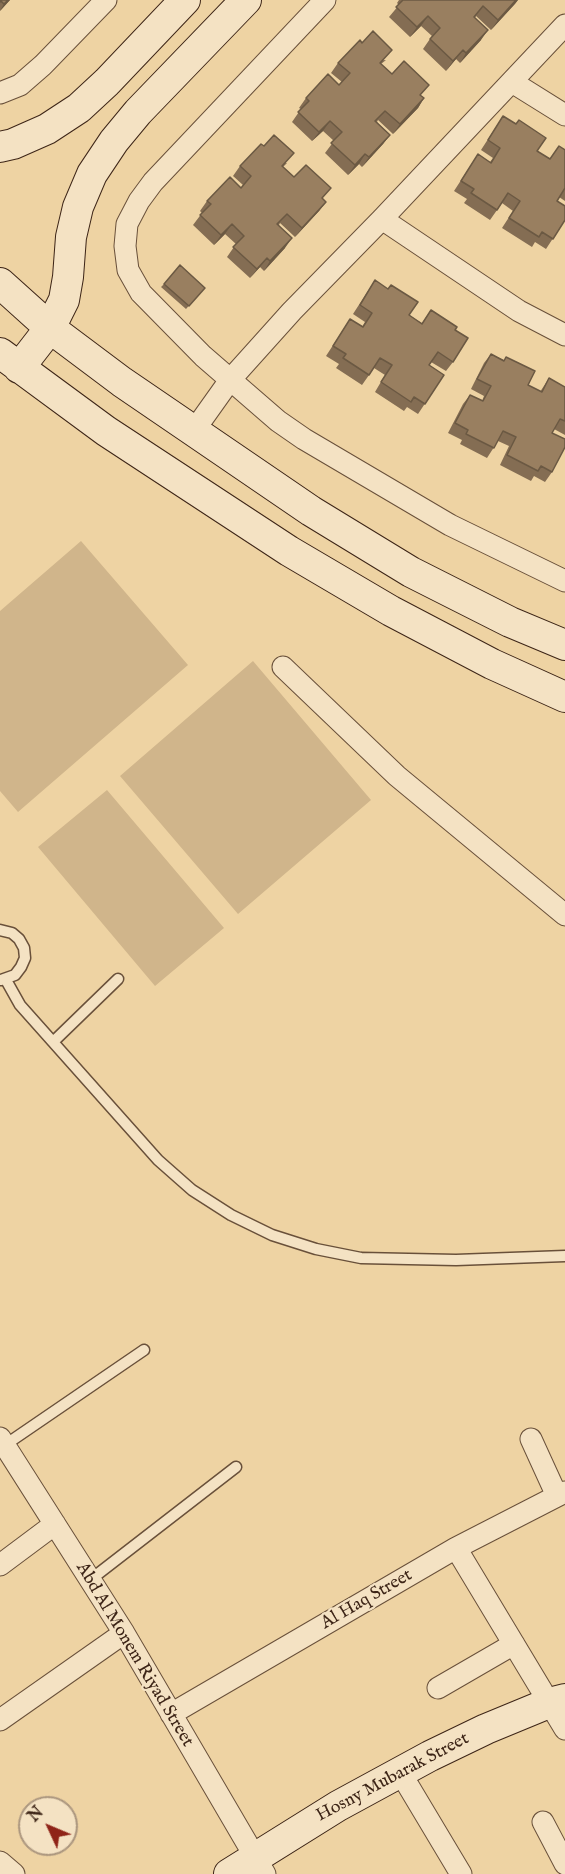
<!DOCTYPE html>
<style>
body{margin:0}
#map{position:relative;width:565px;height:1874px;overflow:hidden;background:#eed3a3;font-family:"IM FELL English",serif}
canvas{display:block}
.north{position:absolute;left:18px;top:1796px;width:60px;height:60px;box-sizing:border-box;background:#f4e2c3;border:2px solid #ab967e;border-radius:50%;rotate:314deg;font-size:16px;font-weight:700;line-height:24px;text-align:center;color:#3d2517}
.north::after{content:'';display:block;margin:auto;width:21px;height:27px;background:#8f2418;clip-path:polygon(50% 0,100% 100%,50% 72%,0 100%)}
</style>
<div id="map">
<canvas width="565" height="1874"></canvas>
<div class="north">N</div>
</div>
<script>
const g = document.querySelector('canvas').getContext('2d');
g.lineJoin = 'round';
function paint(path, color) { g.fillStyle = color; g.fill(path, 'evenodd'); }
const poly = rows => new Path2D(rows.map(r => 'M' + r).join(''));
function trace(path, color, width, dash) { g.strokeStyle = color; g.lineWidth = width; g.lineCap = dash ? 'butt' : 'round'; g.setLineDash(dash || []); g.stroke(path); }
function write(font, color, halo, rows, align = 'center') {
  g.font = font + ' "IM FELL English",serif'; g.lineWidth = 4.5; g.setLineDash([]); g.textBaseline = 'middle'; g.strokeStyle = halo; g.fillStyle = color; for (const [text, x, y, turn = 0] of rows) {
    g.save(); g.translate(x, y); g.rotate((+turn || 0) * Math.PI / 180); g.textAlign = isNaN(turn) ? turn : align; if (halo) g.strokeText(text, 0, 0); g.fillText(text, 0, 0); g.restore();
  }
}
const green = poly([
 [81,541,188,665,18,812,0,791,0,611],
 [253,661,371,800,238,914,120,776],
 [107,790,224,928,155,986,38,847]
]);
const lane = poly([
 [0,930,12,933,19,939,24,948,25,958,21,967,15,975,1,980],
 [6,980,20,1005,158,1160,192,1190,231,1215,272,1235,316,1249,361,1258,456,1260,565,1256],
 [53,1042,118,979],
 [5,1445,144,1350],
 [90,1580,236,1467]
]);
const street = poly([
 [325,0,153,182,139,201,127,224,125,246,128,270,141,293,203,356,278,421,304,439,450,525,565,581],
 [512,82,565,115],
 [0,93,20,85,43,65,106,0],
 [382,219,519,311,565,335],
 [193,432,230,380,292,311,382,219,565,25],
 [283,667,397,776,565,915],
 [0,1438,124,1633,265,1874],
 [531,1439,557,1496],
 [456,1548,565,1729],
 [0,1565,55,1524],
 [438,1688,514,1644],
 [171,1714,456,1548,565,1492],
 [0,1720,124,1633],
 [400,1772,461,1874],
 [543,1822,565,1864],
 [0,1862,14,1874]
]);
const secondary = poly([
 [0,147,13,144,47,129,79,108,107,82,185,0],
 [0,283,50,328,122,382,311,511,411,572,510,622,565,645],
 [0,353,106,431,289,551,391,611,492,664,565,697],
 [19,368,50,328,64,300,68,277,71,237,78,207,92,174,114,141,138,112,246,0],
 [229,1874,338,1806,430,1756,486,1729,549,1703,565,1699]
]);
const wall = poly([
 [0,0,10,0,0,11],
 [399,0,518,0,491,30,476,16,475,18,481,40,460,63,456,59,446,71,423,49,432,36,421,26,410,37,389,17,399,5,397,3],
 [386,60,381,64,392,74,424,98,418,108,393,134,378,120,377,122,390,135,383,144,362,167,359,164,348,175,325,153,334,141,323,131,312,141,292,122,301,109,299,108,306,98,339,85,342,82,331,73,338,63],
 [503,116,537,151,550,159,559,146,565,150,565,201,559,197,557,201,565,220,546,249,535,242,532,247,502,228,513,211,502,203,490,220,464,203,467,199,454,191,478,154,490,162,493,158,481,150],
 [287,163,283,167,294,177,326,202,319,211,295,237,280,223,279,225,285,248,264,271,260,267,250,278,227,257,236,244,225,234,214,245,193,225,202,213,200,211,207,201,241,188,243,185,233,176,240,166],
 [375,280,409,315,422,323,431,310,455,330,453,362,446,371,431,362,429,365,444,375,418,414,407,407,404,411,375,392,385,375,374,368,362,385,336,368,339,364,326,356,350,319,362,327,365,322,353,314],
 [164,284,202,291,186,309,161,287],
 [491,354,504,360,506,357,528,385,540,392,549,378,565,387,565,435,554,429,552,433,552,472,545,482,534,476,531,481,500,465,509,446,498,441,487,458,460,444,462,440,448,433,463,404,470,395,482,401,484,396,471,389,484,363]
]);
const shadedWall = poly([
 [8,0,10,0,0,11,4,4],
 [516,0,518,0,515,4,491,30,498,20],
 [428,16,421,26,410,37,417,27],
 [488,30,481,40,460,63,466,53],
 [463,50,456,59,446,71,453,61],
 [424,98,418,108,393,134,400,124],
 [330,121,323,131,312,141,319,132],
 [390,135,383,144,362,167,369,157],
 [365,154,359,164,348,175,355,165],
 [326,202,319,211,295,237,302,228],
 [232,224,225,234,214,245,221,235],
 [292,238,285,248,264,271,270,261],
 [267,258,260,267,250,278,257,269]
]);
const building = poly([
 [0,0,8,0,4,4,1,1,0,2,0,0],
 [403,0,516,0,498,20,483,6,474,17,488,30,466,53,463,50,453,61,430,39,440,28,428,16,417,27,396,7,403,0],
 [373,31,392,50,380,63,392,74,404,61,429,85,420,95,424,98,400,124,385,111,375,121,390,135,369,157,365,154,355,165,331,143,342,132,330,121,319,132,298,112,309,101,306,98,328,74,339,85,350,73,338,63,360,40,362,43,373,31],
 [503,116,516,124,519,120,546,138,537,151,550,159,559,146,565,150,565,188,557,201,565,206,565,220,553,239,542,232,539,237,509,218,520,201,508,193,497,210,471,193,474,189,461,181,478,154,491,163,500,148,488,140,503,116],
 [274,135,294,153,282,166,294,177,306,165,331,188,322,198,326,202,302,228,287,214,277,224,292,238,270,261,267,258,257,269,233,247,244,236,232,224,221,235,200,215,211,204,207,201,230,177,241,188,251,176,240,166,261,144,264,146,274,135],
 [180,265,205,288,189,306,164,284,180,265],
 [375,280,388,289,391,285,418,302,409,315,422,324,431,310,457,327,455,330,468,338,453,362,438,352,429,365,444,375,425,404,414,397,411,402,381,382,392,365,380,358,369,375,343,358,346,354,333,346,350,319,363,327,372,313,360,305,375,280],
 [491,354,504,361,506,357,535,371,528,385,542,392,549,378,565,387,565,421,560,419,552,433,565,439,565,447,552,472,541,466,538,471,507,455,516,437,503,431,494,448,466,434,468,430,455,423,470,395,483,401,491,386,477,379,491,354]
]);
const streetNames = [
 ["Al Haq Street",367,1600,-30],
 ["Abd Al Monem Riyad Street",134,1655,59],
 ["Hosny Mubarak Street",393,1778,-28]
];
paint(green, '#d0b58b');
trace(lane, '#69503a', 13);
trace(street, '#69503a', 23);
trace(secondary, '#3d2517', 32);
trace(lane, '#f4e2c3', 10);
trace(street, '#f4e2c3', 21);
trace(secondary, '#f4e2c3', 30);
paint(wall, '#846d53');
paint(shadedWall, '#6b5943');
paint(building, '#997f60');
trace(building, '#6b5943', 1.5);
write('18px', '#3d2517', '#f4e2c3', streetNames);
</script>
